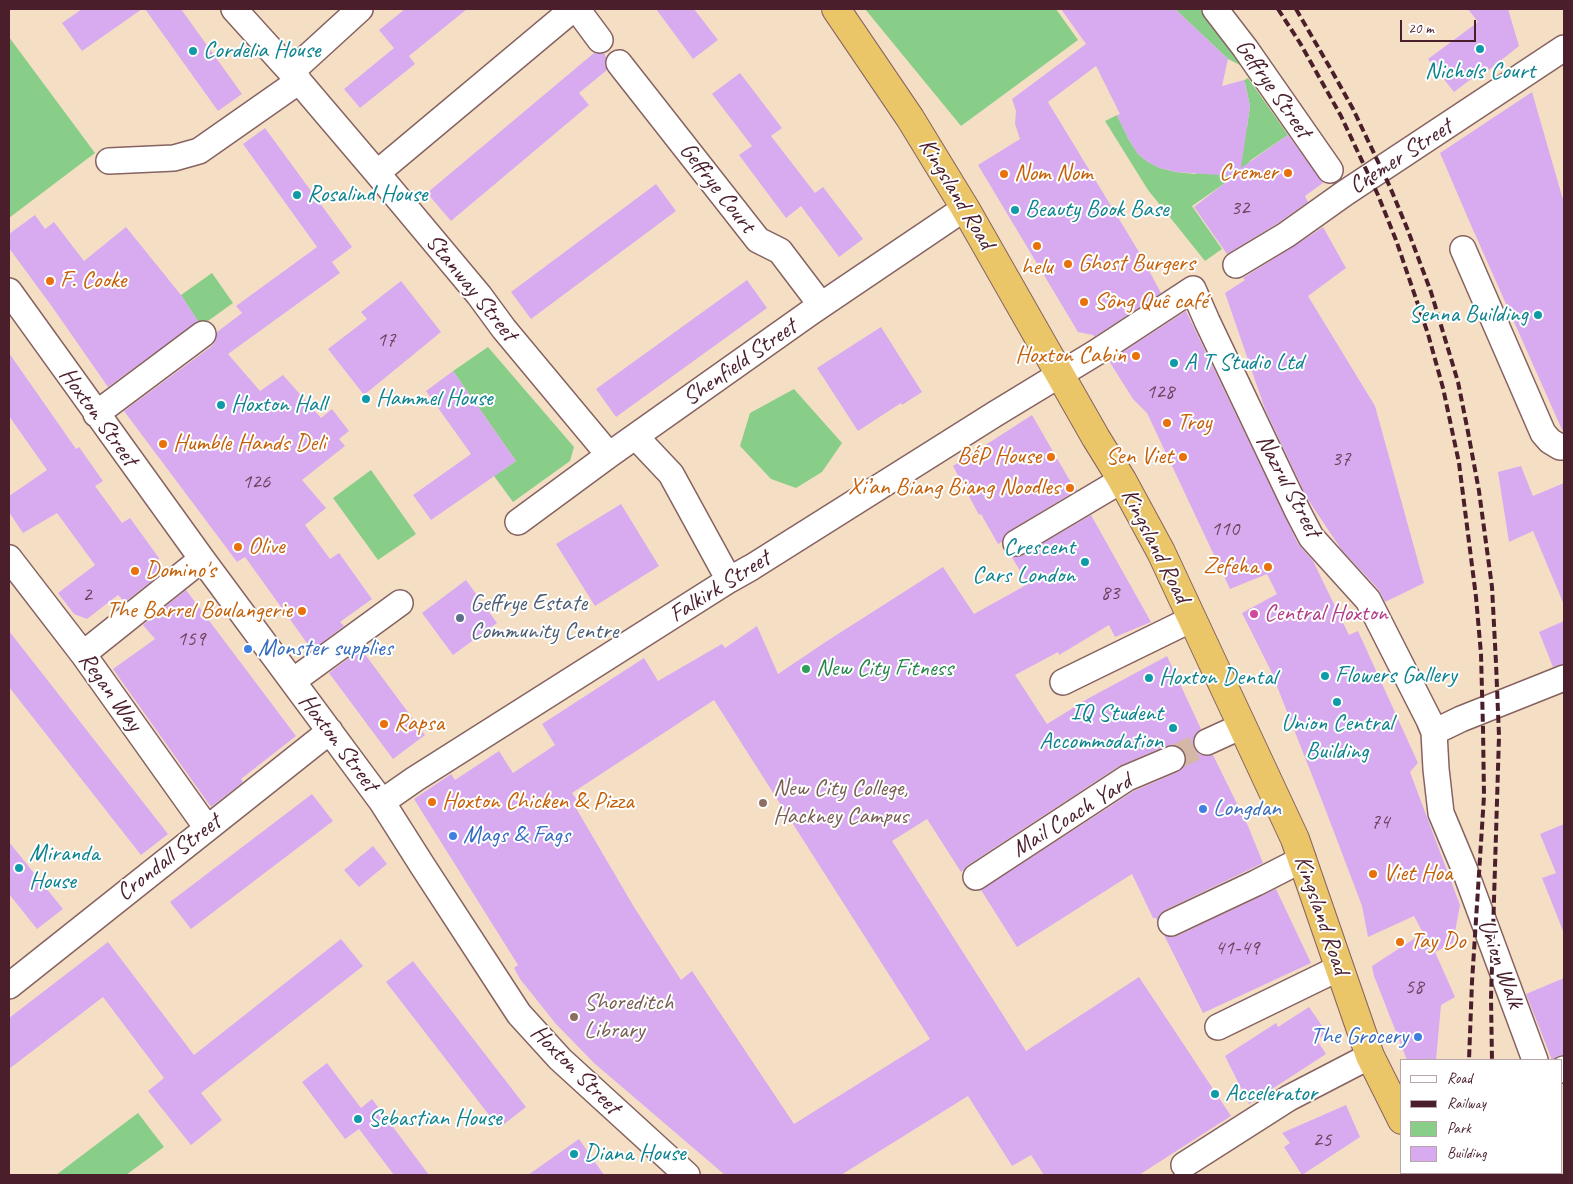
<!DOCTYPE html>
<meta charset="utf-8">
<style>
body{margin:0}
#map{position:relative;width:1573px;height:1184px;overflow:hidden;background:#f5dfc4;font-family:Caveat,sans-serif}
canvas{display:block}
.frame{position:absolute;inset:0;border:10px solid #4a1f2b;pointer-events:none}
.legend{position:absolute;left:1400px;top:1059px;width:162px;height:115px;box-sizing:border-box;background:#fff;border:1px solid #b7a5aa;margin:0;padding:6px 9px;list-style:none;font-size:15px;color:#4a1f2b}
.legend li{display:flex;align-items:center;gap:10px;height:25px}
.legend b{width:25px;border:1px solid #b7a5aa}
.scale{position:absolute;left:1400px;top:20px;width:76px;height:22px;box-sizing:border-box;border:2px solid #4a1f2b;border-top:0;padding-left:6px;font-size:15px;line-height:18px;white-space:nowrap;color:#4a1f2b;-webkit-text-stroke:4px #fff;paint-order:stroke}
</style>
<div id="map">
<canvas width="1573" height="1184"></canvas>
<div class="frame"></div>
<ul class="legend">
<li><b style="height:6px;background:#fff"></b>Road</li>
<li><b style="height:6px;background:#4a1f2b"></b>Railway</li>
<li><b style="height:14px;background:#89ce88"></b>Park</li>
<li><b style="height:14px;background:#d8abf1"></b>Building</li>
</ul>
<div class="scale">20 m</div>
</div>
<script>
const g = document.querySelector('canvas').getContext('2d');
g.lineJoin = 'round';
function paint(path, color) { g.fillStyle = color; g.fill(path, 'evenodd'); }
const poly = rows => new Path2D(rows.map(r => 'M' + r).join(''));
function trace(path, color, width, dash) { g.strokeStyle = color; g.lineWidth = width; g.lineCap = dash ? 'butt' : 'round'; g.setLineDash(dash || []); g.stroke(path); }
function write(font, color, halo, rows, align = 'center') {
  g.font = font + ' Caveat,sans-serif'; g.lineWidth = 4; g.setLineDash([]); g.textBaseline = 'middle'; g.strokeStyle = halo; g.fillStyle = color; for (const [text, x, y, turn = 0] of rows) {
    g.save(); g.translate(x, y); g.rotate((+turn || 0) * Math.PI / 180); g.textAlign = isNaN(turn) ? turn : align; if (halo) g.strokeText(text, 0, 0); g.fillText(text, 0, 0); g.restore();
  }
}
const green = poly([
 [865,9,1056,9,1078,40,961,126],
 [1175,9,1200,9,1239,61,1246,68,1228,59],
 [9,37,95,153,9,218],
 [1248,78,1288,135,1251,160,1241,172,1192,206,1222,249,1205,261,1148,190,1105,121,1117,115,1129,140,1138,154,1148,162,1160,168,1176,172,1195,174,1214,167,1240,145,1247,127,1250,106,1245,83,1243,81],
 [212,273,233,303,201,326,181,295],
 [488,347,574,447,570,461,513,502,494,476,516,461,453,371],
 [794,389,842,443,822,472,796,488,771,479,740,446,750,413],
 [371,470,416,534,378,560,333,498],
 [138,1113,164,1147,126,1175,56,1175]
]);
const building = poly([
 [82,9,142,9,82,51,62,23],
 [145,9,181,9,242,94,218,111],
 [405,9,467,9,409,56,415,64,360,108,344,89,394,48,379,30],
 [656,9,694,9,718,40,693,59],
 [1061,9,1175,9,1228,59,1222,86,1244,80,1250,106,1241,168,1288,135,1323,183,1305,196,1308,202,1278,223,1227,254,1194,207,1234,176,1176,172,1160,168,1148,162,1138,154,1129,140,1117,115,1120,114,1096,66,1048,102,1139,252,1161,293,1094,337,1093,335,1078,332,978,165,1020,139,1015,124,1016,111,1012,99,1086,44],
 [1468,9,1508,9,1519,46,1489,70,1487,67,1454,92,1428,59,1478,22],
 [594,53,604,53,606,57,605,65,607,70,579,93,589,105,451,221,427,193],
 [740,73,782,128,771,136,815,193,823,187,863,239,839,257,801,206,786,218,739,155,752,146,712,94],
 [1532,92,1564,203,1564,433,1563,432,1470,223,1440,153],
 [265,128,352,247,332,262,340,273,228,354,260,391,283,375,321,418,332,409,349,431,339,439,345,446,302,480,326,508,305,525,330,559,339,553,372,599,340,622,344,626,312,650,245,557,237,562,124,411,212,346,216,340,217,332,242,313,236,306,317,247,243,144],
 [656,184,676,211,531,319,511,292],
 [35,215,45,229,54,222,84,261,126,227,181,295,198,321,108,387,53,308,9,248,9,234],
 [1323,227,1346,268,1308,296,1375,406,1424,583,1385,602,1379,590,1341,549,1307,498,1265,409,1225,293,1245,280,1243,278,1293,247],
 [747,280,767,308,616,417,596,389],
 [401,281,441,332,364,395,328,349,367,319,361,312],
 [1186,311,1298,544,1313,561,1349,635,1358,631,1418,763,1410,772,1460,905,1453,943,1435,952,1455,997,1441,1005,1436,1060,1407,1060,1374,976,1372,966,1423,933,1414,916,1368,937,1362,906,1326,811,1271,671,1242,613,1277,594,1267,574,1230,589,1147,413,1133,399,1109,361],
 [881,327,922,392,902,405,901,403,858,431,817,368],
 [9,353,76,449,79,447,103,481,95,486,122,523,130,518,159,558,158,576,125,602,118,595,87,619,74,614,58,593,95,565,57,513,23,533,9,512,9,496,47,470,9,416],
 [453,371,516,461,431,520,413,495,471,454,426,391],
 [1032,415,1069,479,1077,490,1009,531,1004,536,1002,542,998,544,981,514,979,515,953,466],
 [1521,466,1533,496,1564,483,1564,605,1533,531,1509,542,1498,472],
 [621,504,659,566,595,606,556,544],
 [1091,515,1151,622,1115,637,1109,625,1059,655,1058,652,1015,675,1047,724,1089,698,1167,656,1201,729,1195,734,1193,740,1194,748,1199,754,1205,756,1213,755,1248,826,1263,863,1165,910,1160,914,1157,921,1156,918,1153,918,1132,874,1017,947,981,890,1134,791,1178,772,1183,768,1186,761,1185,754,1181,748,1173,745,1166,746,1119,766,968,865,961,872,927,819,892,841,1026,1051,1139,977,1231,1116,1139,1175,1044,1175,1031,1155,1012,1166,968,1096,841,1175,725,1175,594,1063,556,1024,520,979,514,968,518,965,414,799,451,774,455,780,499,751,513,773,555,745,542,724,644,658,658,681,722,644,725,648,757,626,778,674,827,641,943,567,974,614,1028,584,1011,556,1017,557,1023,555],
 [714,700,930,1039,794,1124,692,971,681,980,634,907,573,803,577,800,572,793],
 [466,580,497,623,453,655,422,613],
 [186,590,296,736,241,779,243,782,211,807,113,669,155,639,143,625],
 [1564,621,1564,664,1553,667,1539,632],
 [9,631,168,834,141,855,9,687],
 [361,649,425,735,393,759,329,673],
 [312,794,333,821,191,929,170,902],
 [1564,824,1564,931,1563,931,1542,878,1556,873,1540,834],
 [9,842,63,909,37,929,9,894],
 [373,846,387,864,359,887,344,870],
 [1276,889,1311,963,1203,1013,1164,935,1170,937,1177,936],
 [341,939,363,966,201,1093,222,1120,191,1145,148,1091,164,1078,103,997,9,1069,9,1018,108,942,194,1055],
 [413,961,526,1107,499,1128,386,982],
 [1564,978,1564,1055,1558,1056,1552,1060,1526,994],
 [1309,1007,1327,1033,1317,1040,1326,1054,1249,1104,1225,1056,1276,1023,1278,1027],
 [327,1063,361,1108,372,1099,429,1175,394,1175,359,1129,345,1139,302,1082],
 [1346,1105,1360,1137,1302,1175,1284,1147,1290,1143,1282,1133],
 [579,1139,604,1175,528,1175]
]);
const minorTunnel = poly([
 [1172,759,1207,742]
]);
const minor = poly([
 [234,9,291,72,377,173,479,295,504,329,609,455],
 [577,9,600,40],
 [1215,9,1245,48,1330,170],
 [619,63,758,240,780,251,821,305],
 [291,72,360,9],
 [109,161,174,158,199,151,299,81],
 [377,173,573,9],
 [1463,249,1543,433,1550,441,1560,447,1564,447],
 [1236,265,1286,235,1345,193,1564,48],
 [9,291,202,559,382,802,422,865,519,1014,560,1059,687,1175],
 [96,414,203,334],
 [636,437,671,474,729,580],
 [518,522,609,455,811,312,965,208],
 [1016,543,1122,480],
 [9,558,83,654,207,828],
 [83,654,202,559],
 [293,681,400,603],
 [1063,682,1192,619],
 [1434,732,1461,719,1564,678],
 [1207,742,1242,726],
 [382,802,415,779,729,580,752,567,995,414,1097,352,1193,289,1207,321,1297,510,1311,537,1368,600,1429,720,1434,732,1436,769,1441,813,1464,868,1535,1060],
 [976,877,1127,778,1172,759],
 [1171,923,1256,883,1303,859],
 [9,986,330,731],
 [1218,1027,1339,968],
 [1562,1070,1564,1069],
 [1184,1165,1289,1098,1370,1056]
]);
const highway = poly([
 [836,9,910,118,965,208,1096,438,1122,480,1161,552,1295,839,1370,1056,1402,1120],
 [1426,1173,1427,1175]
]);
const rail = poly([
 [1278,9,1300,43,1341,116,1378,195,1396,240,1428,334,1443,388,1459,463,1476,597,1481,654,1483,728,1484,796,1472,982,1469,1060],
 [1296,9,1333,73,1353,109,1390,187,1407,228,1431,292,1458,382,1468,432,1479,491,1492,587,1496,663,1499,736,1491,998,1492,1060],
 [1493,1173,1493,1175],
 [1469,1175,1469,1173]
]);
const markers = [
 [1480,49,5,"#0f9aa8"],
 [193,51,5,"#0f9aa8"],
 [1288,173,5,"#e8710a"],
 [1004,174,5,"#e8710a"],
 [297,195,5,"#0f9aa8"],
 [1015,210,5,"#0f9aa8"],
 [1037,246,5,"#e8710a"],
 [1068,264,5,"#e8710a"],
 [50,281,5,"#e8710a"],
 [1084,302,5,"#e8710a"],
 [1538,315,5,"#0f9aa8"],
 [1136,356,5,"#e8710a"],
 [1174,363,5,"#0f9aa8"],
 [366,399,5,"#0f9aa8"],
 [221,405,5,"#0f9aa8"],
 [1167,423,5,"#e8710a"],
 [163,444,5,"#e8710a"],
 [1051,457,5,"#e8710a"],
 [1183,457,5,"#e8710a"],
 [1070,488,5,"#e8710a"],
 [238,547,5,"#e8710a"],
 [1085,562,5,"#0f9aa8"],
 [1268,567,5,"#e8710a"],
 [135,571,5,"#e8710a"],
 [302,611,5,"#e8710a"],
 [1254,614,5,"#d1479c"],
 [460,618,5,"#5c6f8a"],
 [248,649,5,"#3f7fe0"],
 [806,669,5,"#2e9e5b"],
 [1325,676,5,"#0f9aa8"],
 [1149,678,5,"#0f9aa8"],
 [1337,702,5,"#0f9aa8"],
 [384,724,5,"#e8710a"],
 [1173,728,5,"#0f9aa8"],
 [432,802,5,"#e8710a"],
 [763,803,5,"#8d6e63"],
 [1203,809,5,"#3f7fe0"],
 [453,836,5,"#3f7fe0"],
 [19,868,5,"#0f9aa8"],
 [1373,874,5,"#e8710a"],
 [1400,942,5,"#e8710a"],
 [574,1017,5,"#8d6e63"],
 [1418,1037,5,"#3f7fe0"],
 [1215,1094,5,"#0f9aa8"],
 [358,1119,5,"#0f9aa8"],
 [574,1154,5,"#0f9aa8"]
];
const numberNames = [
 ["32",1240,208],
 ["17",386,340],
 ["128",1160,392],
 ["37",1341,459],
 ["126",256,482],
 ["110",1225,529],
 ["83",1110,593],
 ["2",87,595],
 ["159",191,639],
 ["74",1380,822],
 ["41-49",1237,948],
 ["58",1414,987],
 ["25",1322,1140]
];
const cultureNames = [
 ["Cordelia House",203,51],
 ["Nichols Court",1480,72,"center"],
 ["Rosalind House",307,195],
 ["Beauty Book Base",1025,210],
 ["Senna Building",1528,315,"right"],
 ["A T Studio Ltd",1184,363],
 ["Hammel House",376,399],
 ["Hoxton Hall",231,405],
 ["Crescent",1075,548,"right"],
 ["Cars London",1075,576,"right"],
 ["Flowers Gallery",1335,676],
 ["Hoxton Dental",1159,678],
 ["IQ Student",1163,714,"right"],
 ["Accommodation",1163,742,"right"],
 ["Union Central",1337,724,"center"],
 ["Building",1337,752,"center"],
 ["Miranda",29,854],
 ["House",29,882],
 ["Accelerator",1225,1094],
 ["Sebastian House",368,1119],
 ["Diana House",584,1154]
];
const streetNames = [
 ["Geffrye Street",1273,89,55],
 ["Cremer Street",1401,157,-33],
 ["Geffrye Court",717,188,52],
 ["Kingsland Road",956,194,59],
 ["Stanway Street",471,288,51],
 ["Shenfield Street",740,363,-35],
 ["Hoxton Street",98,417,54],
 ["Nazrul Street",1288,486,62],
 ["Kingsland Road",1155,546,63],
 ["Falkirk Street",720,587,-32],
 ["Regan Way",110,692,54],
 ["Hoxton Street",338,743,53],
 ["Mail Coach Yard",1072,816,-32],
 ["Crondall Street",169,858,-38],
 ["Kingsland Road",1321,915,71],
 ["Union Walk",1500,964,70],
 ["Hoxton Street",575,1070,45]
];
const foodNames = [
 ["Cremer",1278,173,"right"],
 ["Nom Nom",1014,174],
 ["Ghost Burgers",1078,264],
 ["helu",1037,268,"center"],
 ["F. Cooke",60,281],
 ["Sông Quê café",1094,302],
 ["Hoxton Cabin",1126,356,"right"],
 ["Troy",1177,423],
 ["Humble Hands Deli",173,444],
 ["BếP House",1041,457,"right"],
 ["Sen Viet",1173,457,"right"],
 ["Xi’an Biang Biang Noodles",1060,488,"right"],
 ["Olive",248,547],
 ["Zefeha",1258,567,"right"],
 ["Domino's",145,571],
 ["The Barrel Boulangerie",292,611,"right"],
 ["Rapsa",394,724],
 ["Hoxton Chicken & Pizza",442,802],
 ["Viet Hoa",1383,874],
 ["Tay Do",1410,942]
];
const serviceNames = [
 ["Geffrye Estate",470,604],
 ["Community Centre",470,632]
];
const hotelNames = [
 ["Central Hoxton",1264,614]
];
const shopNames = [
 ["Monster supplies",258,649],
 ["Longdan",1213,809],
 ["Mags & Fags",463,836],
 ["The Grocery",1408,1037,"right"]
];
const leisureNames = [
 ["New City Fitness",816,669]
];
const educationNames = [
 ["New City College,",773,789],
 ["Hackney Campus",773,817],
 ["Shoreditch",584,1003],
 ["Library",584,1031]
];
paint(green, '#89ce88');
paint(building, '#d8abf1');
trace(minorTunnel, '#d3b9a5', 25, [25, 12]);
trace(minor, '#866261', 28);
trace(highway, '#866261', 30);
trace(minor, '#fff', 25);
trace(highway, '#ebc669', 28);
trace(rail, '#4a1f2b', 4, [8, 4]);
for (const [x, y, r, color] of markers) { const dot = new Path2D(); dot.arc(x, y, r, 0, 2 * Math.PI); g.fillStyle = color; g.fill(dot); trace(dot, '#fff', 2); }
write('21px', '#6e425c', null, numberNames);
write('24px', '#0d838f', '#fff', cultureNames, 'left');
write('24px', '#4a1f2b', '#fff', streetNames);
write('24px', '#c56008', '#fff', foodNames, 'left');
write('24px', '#4e5e75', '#fff', serviceNames, 'left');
write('24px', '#b23c85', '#fff', hotelNames, 'left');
write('24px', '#366cbe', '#fff', shopNames, 'left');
write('24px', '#27864d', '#fff', leisureNames, 'left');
write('24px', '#785e54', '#fff', educationNames, 'left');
</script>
